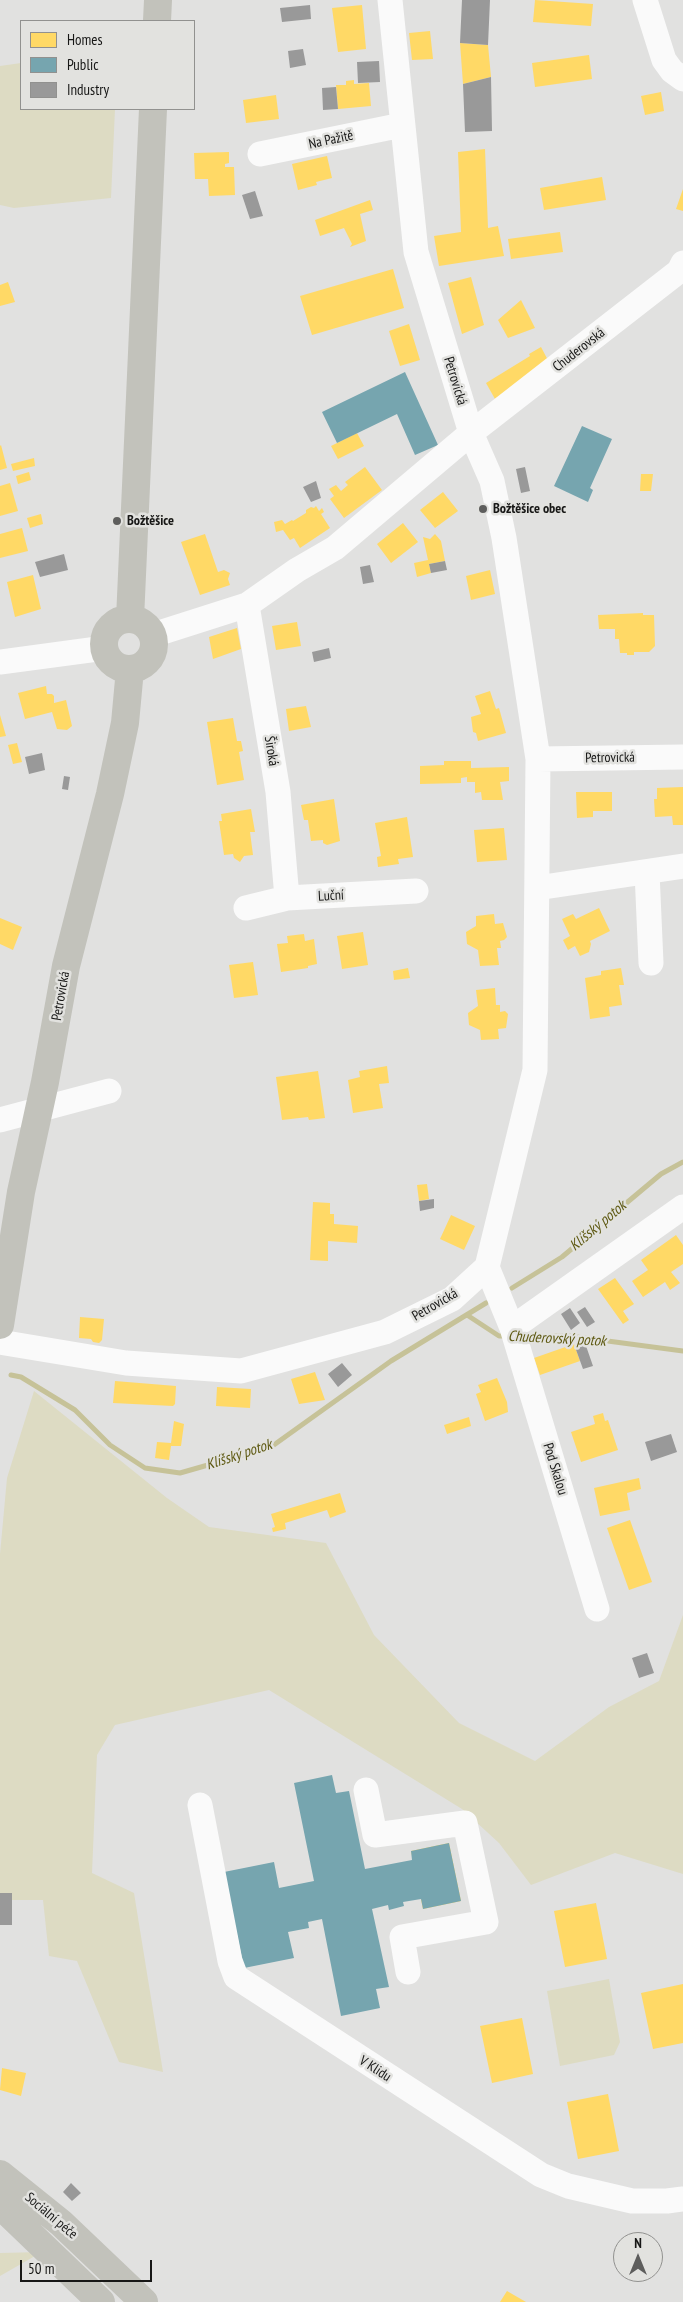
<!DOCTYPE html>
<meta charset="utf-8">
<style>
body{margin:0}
#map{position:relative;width:683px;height:2302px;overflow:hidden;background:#e1e1e0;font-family:"PT Sans Narrow",sans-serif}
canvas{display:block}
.legend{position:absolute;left:20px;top:20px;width:175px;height:90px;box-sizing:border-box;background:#e2e2df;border:1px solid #91918f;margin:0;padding:6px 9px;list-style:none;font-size:15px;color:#171716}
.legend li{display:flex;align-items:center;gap:10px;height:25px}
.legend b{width:25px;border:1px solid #91918f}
.north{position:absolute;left:613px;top:2232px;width:50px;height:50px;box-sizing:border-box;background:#e2e2df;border:1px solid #91918f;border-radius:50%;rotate:0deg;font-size:14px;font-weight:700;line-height:20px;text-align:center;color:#171716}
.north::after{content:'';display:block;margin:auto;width:18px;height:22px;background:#5e5e5d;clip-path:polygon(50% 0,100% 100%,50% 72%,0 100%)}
.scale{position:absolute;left:20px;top:2260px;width:132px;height:22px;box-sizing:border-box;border:2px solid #171716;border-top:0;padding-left:6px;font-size:15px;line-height:18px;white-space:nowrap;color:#171716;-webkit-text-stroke:4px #e2e2df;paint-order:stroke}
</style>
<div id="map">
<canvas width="683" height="2302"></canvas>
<ul class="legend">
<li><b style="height:14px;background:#ffd966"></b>Homes</li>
<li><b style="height:14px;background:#76a5af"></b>Public</li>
<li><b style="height:14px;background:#999"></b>Industry</li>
</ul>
<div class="north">N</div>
<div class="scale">50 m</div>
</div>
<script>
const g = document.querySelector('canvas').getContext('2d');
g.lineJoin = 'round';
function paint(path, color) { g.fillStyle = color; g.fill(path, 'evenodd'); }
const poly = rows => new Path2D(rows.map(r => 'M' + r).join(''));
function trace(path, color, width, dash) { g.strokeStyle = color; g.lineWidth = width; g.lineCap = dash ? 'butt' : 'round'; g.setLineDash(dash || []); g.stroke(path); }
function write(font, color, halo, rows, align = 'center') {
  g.font = font + ' "PT Sans Narrow",sans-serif'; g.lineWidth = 5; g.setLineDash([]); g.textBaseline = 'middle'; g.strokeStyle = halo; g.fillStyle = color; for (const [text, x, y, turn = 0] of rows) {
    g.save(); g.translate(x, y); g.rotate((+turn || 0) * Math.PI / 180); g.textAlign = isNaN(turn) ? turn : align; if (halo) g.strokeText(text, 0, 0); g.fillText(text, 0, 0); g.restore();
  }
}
const green = poly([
 [21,63,21,109,115,109,111,198,14,208,0,205,0,66],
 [34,1391,167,1498,209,1527,326,1543,374,1635,459,1723,535,1761,609,1707,659,1681,683,1615,683,1874,615,1853,531,1885,499,1843,462,1809,269,1690,115,1725,97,1755,92,1873,134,1893,163,2072,119,2062,77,1961,49,1956,43,1900,0,1900,0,1554,7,1478],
 [609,1979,620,2042,614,2055,560,2066,547,1991],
 [42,2252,0,2276,0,2253]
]);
const homes = poly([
 [535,0,593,4,591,26,533,22],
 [362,5,366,49,338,52,332,8],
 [430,31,433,59,412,60,409,33],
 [460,43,488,45,491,77,463,84],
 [589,55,592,79,535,87,532,63],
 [354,80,354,84,369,83,371,106,338,109,336,85,346,85,346,81],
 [661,92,664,111,645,115,641,96],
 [276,95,279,119,246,123,243,100],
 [485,149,488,228,498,226,504,256,439,266,434,236,461,232,458,152],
 [229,152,229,163,225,164,225,167,234,167,235,195,209,196,208,179,195,179,194,153],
 [327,156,332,178,316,182,317,185,298,190,292,164],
 [602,177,606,200,544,210,540,188],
 [683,189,683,211,676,209],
 [370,200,373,210,360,214,366,241,350,247,352,244,344,228,320,236,315,220],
 [560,232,563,252,511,259,508,239],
 [393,269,404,308,312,335,300,296],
 [471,277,484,325,462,334,448,283],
 [8,282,15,302,0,306,0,285],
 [521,300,535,328,508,338,498,320],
 [409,324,420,360,400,366,389,331],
 [541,347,550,364,495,399,486,383,530,356,529,354],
 [357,433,364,446,338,459,331,446],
 [1,445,7,468,0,470,0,446],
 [34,458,35,466,13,471,11,464],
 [365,467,382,490,344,518,330,499,334,496,329,489,336,485,341,491,348,485,345,482],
 [29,472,31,480,18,484,16,476],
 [641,474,653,474,651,491,640,491],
 [10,483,18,511,0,516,0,486],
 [443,492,458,511,435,528,420,510],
 [316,506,319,511,322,508,324,512,321,514,330,528,300,548,294,538,290,540,283,530,276,532,274,522,282,520,285,524,292,520,293,521,306,513,306,510,311,507,314,508],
 [41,514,43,524,30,528,27,518],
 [403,523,418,542,391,563,377,544],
 [22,528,28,551,0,558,0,534],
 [205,534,218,572,224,570,230,573,228,579,230,585,200,595,181,542],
 [435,534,441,541,445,561,429,564,431,573,417,577,414,563,428,560,423,537,430,539],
 [490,570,495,594,471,600,466,576],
 [33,575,41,609,15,617,7,582],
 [643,613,643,615,654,615,655,646,649,652,634,652,634,655,627,655,627,653,620,653,619,639,615,639,615,629,599,629,598,615],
 [297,622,301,646,276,650,272,626],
 [237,628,241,649,213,659,209,637],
 [46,686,47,694,52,694,54,696,54,703,66,700,72,726,67,730,57,729,52,712,25,719,18,693],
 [490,691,496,709,499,708,506,733,478,741,476,733,473,732,471,717,481,714,475,696],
 [306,706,311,727,289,731,286,709],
 [0,715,6,736,0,737],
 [233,718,237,741,241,741,243,751,239,752,244,780,217,785,207,722],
 [17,743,22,762,13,764,8,745],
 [444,761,471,761,471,768,509,767,509,781,500,782,503,800,482,800,481,792,475,793,475,782,467,782,467,777,461,778,461,783,420,784,420,766,444,765],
 [683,787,683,825,673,825,672,816,655,817,654,799,657,799,657,788],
 [576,792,612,792,612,811,593,811,593,817,577,818],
 [334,799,340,841,327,845,323,843,323,840,311,841,308,820,304,820,301,805],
 [251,809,255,832,250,832,253,855,244,856,240,862,234,858,233,854,224,855,219,821,222,821,221,814],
 [407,817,413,857,398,859,399,864,378,867,377,857,381,856,375,823],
 [504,828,507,860,477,862,474,830],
 [599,908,610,931,590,941,591,944,589,952,580,956,575,946,568,950,563,940,570,936,562,919,573,914,576,919],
 [494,914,495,924,503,923,507,937,504,940,500,941,501,948,497,948,499,965,480,966,478,950,467,944,466,932,476,926,476,916],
 [0,918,22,927,13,950,0,944],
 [363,932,368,965,342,969,337,936],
 [304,934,305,941,314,939,317,964,308,966,308,968,281,972,277,944,288,943,287,936],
 [253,962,258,995,234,998,229,965],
 [408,968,410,978,394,980,393,971],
 [621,968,624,985,619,985,622,1005,609,1007,610,1016,590,1019,585,978,601,975,601,971],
 [495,988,496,1005,500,1005,500,1012,505,1011,508,1014,506,1028,498,1029,499,1039,481,1040,480,1030,469,1025,468,1013,478,1006,476,990],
 [387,1066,389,1083,379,1084,383,1108,353,1113,348,1080,360,1077,359,1071],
 [318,1071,325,1118,309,1120,308,1117,282,1120,276,1077],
 [427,1184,429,1199,419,1201,417,1185],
 [313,1202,330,1203,330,1214,334,1214,334,1224,358,1226,357,1243,328,1241,328,1261,310,1260],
 [451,1215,475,1226,464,1250,440,1239],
 [676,1235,683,1245,683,1264,671,1272,680,1283,670,1290,665,1282,643,1297,632,1281,648,1270,641,1260],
 [615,1278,634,1304,623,1311,629,1320,623,1324,598,1289],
 [80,1317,104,1319,102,1340,99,1343,93,1342,91,1339,79,1338],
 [574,1344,580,1361,540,1375,534,1358],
 [315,1372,325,1400,299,1404,291,1379],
 [497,1378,507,1402,508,1412,485,1421,476,1394,481,1392,478,1385],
 [115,1381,176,1386,175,1404,173,1406,113,1403],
 [217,1387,251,1389,250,1408,216,1406],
 [603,1413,605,1421,608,1420,618,1450,581,1462,571,1432,595,1424,593,1416],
 [469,1417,471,1426,447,1434,444,1425],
 [174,1421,184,1424,181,1446,171,1446,169,1460,155,1458,157,1442,171,1443],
 [639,1478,641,1489,627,1493,630,1510,600,1516,594,1488],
 [340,1493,346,1512,330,1518,327,1510,285,1523,286,1529,273,1532,272,1528,275,1527,271,1514],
 [630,1520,652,1582,629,1590,607,1528],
 [449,1843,461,1901,423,1909,411,1851],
 [596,1903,607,1959,565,1967,554,1911],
 [683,1984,683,2043,653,2049,641,1993],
 [522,2018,533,2074,492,2083,480,2026],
 [2,2068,26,2073,21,2096,0,2090],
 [608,2094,619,2151,578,2159,567,2102],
 [507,2291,526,2302,500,2302]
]);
const public = poly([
 [405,372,438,445,415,455,397,414,337,443,322,412],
 [582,426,612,439,590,488,593,490,588,502,554,486],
 [332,1775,336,1793,349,1791,365,1869,412,1860,411,1851,449,1843,461,1901,423,1909,421,1899,403,1902,404,1906,389,1910,388,1905,372,1909,389,1987,376,1989,380,2008,341,2016,322,1919,308,1922,309,1928,288,1932,294,1958,244,1968,224,1872,274,1862,279,1888,314,1881,294,1783]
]);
const industry = poly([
 [462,0,490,0,488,45,460,43],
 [310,5,311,19,282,22,280,8],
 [303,49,306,65,290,68,288,51],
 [379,61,380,82,358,83,357,62],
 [491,77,492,131,465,132,463,84],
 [336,87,338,109,323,110,322,88],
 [255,191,263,216,250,219,242,195],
 [525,467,530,491,521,493,516,469],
 [316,481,321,498,311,502,303,487],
 [64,554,68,570,40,577,35,562],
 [445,561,447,570,431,573,429,564],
 [370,565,374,582,363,584,360,567],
 [329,648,331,658,314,662,312,652],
 [42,753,45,770,29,774,25,757],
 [64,776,70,777,68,790,62,789],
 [434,1199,434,1208,420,1211,419,1201],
 [585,1307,595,1322,587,1327,577,1312],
 [570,1308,580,1323,571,1330,561,1314],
 [585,1343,593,1366,583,1369,575,1347],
 [342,1363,352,1375,338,1387,328,1374],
 [671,1434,677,1452,651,1461,645,1442],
 [647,1653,654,1673,639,1678,632,1658],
 [0,1893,12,1893,12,1925,0,1925],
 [71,2183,81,2193,72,2201,63,2192]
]);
const stream = poly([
 [512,1288,562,1257,661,1174,683,1162],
 [467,1315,499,1336,506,1336],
 [522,1336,570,1336,683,1351],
 [11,1375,21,1377,75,1410,110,1445,145,1468,180,1473,271,1447,391,1361,486,1303]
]);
const minor = poly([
 [645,0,664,60,672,71,683,79],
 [260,154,402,125],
 [247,605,278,792,287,898],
 [153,635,247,605,297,570,335,548,471,433,679,271,683,263],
 [0,662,105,648],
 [538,759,683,757],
 [647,872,651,963],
 [537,888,683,866],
 [246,908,287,898,416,891],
 [0,1120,109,1091],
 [487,1267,512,1328,597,1609],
 [512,1328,683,1207],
 [0,1342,126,1363,241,1371,385,1332,452,1299,487,1267,535,1070,538,759,504,538,492,481,471,433,416,252,390,0],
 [366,1790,375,1835,465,1823,486,1922,402,1937,408,1972],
 [200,1805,230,1961,236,1977,541,2175,568,2186,632,2201,667,2201,683,2199]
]);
const major = poly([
 [157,21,158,0],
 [130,619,153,109],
 '104 644a25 25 0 1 1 50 0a25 25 0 1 1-50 0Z',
 [0,1325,21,1192,45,1082,66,966,110,794,125,723,130,669],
 [0,2174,61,2223,144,2302],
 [0,2205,101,2302]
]);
const markers = [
 [483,509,5,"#5e5e5d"],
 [117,521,5,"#5e5e5d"]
];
const streetNames = [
 ["Na Pažitě",331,140,-12],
 ["Chuderovská",579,350,-38],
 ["Petrovická",455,381,73],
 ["Široká",271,751,81],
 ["Petrovická",610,758,-1],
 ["Luční",331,896,-3],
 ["Petrovická",61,996,-80],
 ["Petrovická",435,1305,-30],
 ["Pod Skalou",555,1469,73],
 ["V Klidu",375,2069,33],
 ["Sociální péče",51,2216,40]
];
const poiNames = [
 ["Božtěšice obec",493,509],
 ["Božtěšice",127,521]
];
const waterNames = [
 ["Klíšský potok",598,1226,-40],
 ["Chuderovský potok",557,1339,3],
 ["Klíšský potok",239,1455,-18]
];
paint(green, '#dddbc3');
paint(homes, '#ffd966');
paint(public, '#76a5af');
paint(industry, '#999');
trace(stream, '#c6c298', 5);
trace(minor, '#fafafa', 25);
trace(major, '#c2c2bb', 28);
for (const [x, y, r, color] of markers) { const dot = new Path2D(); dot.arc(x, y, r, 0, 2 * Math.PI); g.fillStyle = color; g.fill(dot); trace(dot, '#e2e2df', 2); }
write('14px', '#171716', '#e2e2df', streetNames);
write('bold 14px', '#171716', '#e2e2df', poiNames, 'left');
write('italic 15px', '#5e5912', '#e2e2df', waterNames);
</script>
